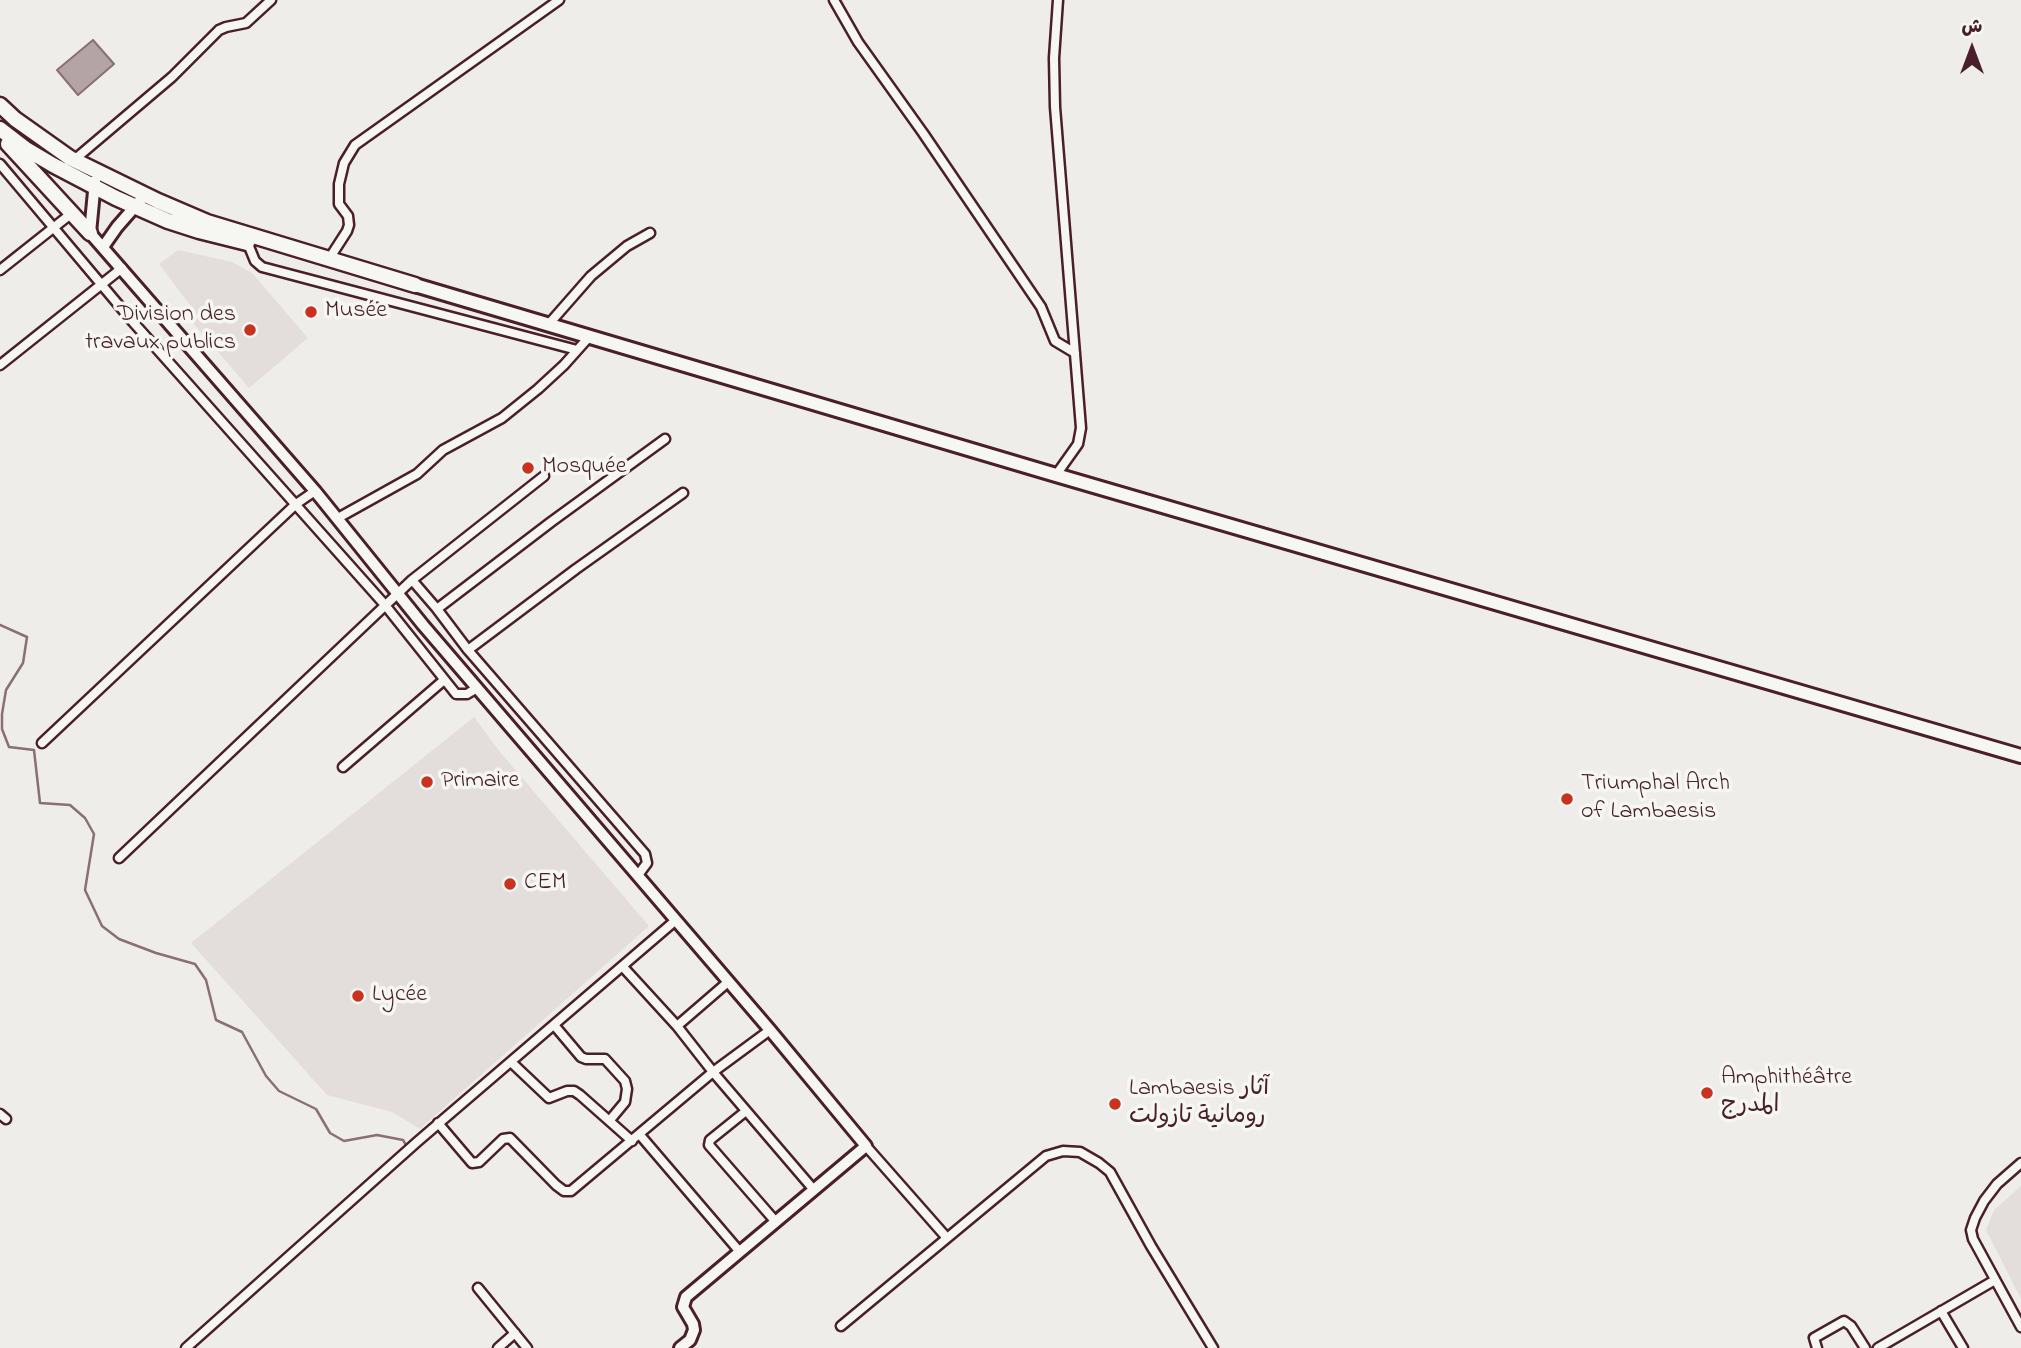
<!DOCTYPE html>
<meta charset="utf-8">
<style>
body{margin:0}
#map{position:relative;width:2021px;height:1348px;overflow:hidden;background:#efedea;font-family:"Indie Flower","Playpen Sans Arabic",sans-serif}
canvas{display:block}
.north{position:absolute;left:1937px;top:14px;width:70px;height:70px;-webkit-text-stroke:5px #f6f6f2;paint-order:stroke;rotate:0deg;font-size:19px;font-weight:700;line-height:28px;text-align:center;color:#4a1f2b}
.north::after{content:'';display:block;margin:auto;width:24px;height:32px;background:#4a1f2b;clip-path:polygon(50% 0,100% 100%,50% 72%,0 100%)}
</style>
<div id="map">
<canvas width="2021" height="1348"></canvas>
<div class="north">ش</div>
</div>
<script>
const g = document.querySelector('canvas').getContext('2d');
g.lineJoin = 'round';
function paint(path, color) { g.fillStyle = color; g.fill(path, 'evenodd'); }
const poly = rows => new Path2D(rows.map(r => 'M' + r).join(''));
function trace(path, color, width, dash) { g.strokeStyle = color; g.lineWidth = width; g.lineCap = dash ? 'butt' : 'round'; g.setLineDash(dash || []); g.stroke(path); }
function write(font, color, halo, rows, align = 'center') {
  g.font = font + ' "Indie Flower","Playpen Sans Arabic",sans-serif'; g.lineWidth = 7; g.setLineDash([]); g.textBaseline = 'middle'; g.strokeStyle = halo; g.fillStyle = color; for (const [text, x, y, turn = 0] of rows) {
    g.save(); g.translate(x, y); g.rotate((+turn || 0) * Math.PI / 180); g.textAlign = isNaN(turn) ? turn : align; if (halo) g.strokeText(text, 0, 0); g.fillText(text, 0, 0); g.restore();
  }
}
const built = poly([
 [178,250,232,262,252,273,308,338,249,388,193,323,199,317,159,264],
 [474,717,500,752,649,926,420,1129,392,1112,327,1095,191,943],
 [2021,1186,2021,1299,1986,1230,1994,1210]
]);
const water = poly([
 [93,40,114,64,78,95,57,70,93,40]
]);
const stream = poly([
 [0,625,27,637,23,663,6,690,2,714,2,729,9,747,34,750,40,803,70,805,85,818,94,834,85,890,102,926,119,939,156,953,195,964,206,980,216,1020,242,1032,266,1076,279,1091,316,1109,330,1133,344,1141,377,1135,403,1140,406,1145]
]);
const street = poly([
 [834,0,858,42,923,133,1041,307,1055,341,1075,353],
 [74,160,172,77,219,30,226,27,246,23,271,0],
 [0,164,133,322,385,605,456,694,467,694,477,688],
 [248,244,255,261,262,267,577,350],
 [329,259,347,231,349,225,348,216,339,204,339,184,344,163,355,145,559,0],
 [0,270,72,213],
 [548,325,591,276,627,246,650,233],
 [0,365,122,268],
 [1056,475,1078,444,1081,428,1055,107,1054,58,1058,0],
 [338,518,417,474,443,450,502,418,538,389,564,365,589,337],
 [412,580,437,609,468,650,645,854,647,863,638,875],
 [437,609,551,522,665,439],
 [468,650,576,569,683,493],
 [42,743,296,504,315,491],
 [343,767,444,680],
 [119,858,412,580,544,476],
 [623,967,677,1026,713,1072,814,1190],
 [554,1025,581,1057,586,1059,605,1059,625,1081,627,1089,625,1102,610,1120],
 [677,1026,728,982],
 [511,1062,549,1098,567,1091,574,1091,580,1095,632,1141],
 [746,1111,710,1140,709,1145,776,1222],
 [0,1114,6,1119],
 [438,1123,472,1163,479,1162,503,1139,510,1138,556,1185,564,1191,571,1191,713,1072,770,1030],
 [640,1135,740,1252],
 [866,1146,947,1238],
 [2021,1163,1997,1184,1984,1201,1975,1218,1971,1230,1973,1239,2021,1327],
 [478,1288,527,1348],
 [1941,1311,1963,1348],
 [841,1326,1046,1156,1063,1151,1080,1152,1099,1163,1110,1172,1151,1246,1213,1348],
 [186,1348,417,1142,676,920],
 [498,1348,515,1333],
 [1817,1348,1814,1338,1844,1321,1851,1326,1865,1348],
 [1878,1348,1995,1280]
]);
const secondary = poly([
 [95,181,90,233,315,491,423,625,770,1030,866,1146,686,1297,683,1307,693,1324,694,1330,690,1340,680,1348],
 [103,247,117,227,145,195]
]);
const primary = poly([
 [415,285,1056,475,2021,756]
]);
const highway = poly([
 [0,105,15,119,70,158,158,201,207,222,415,285],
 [0,129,26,149,53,165,116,198,168,221,199,231,247,243],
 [8,144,90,233]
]);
const markers = [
 [311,312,7,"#c8321e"],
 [250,330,7,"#c8321e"],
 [528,468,7,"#c8321e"],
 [427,782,7,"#c8321e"],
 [1567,799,7,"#c8321e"],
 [510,884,7,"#c8321e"],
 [358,996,7,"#c8321e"],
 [1707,1093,7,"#c8321e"],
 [1115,1104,7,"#c8321e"]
];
const poiNames = [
 ["Musée",325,312],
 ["Division des",236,316,"right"],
 ["travaux publics",236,344,"right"],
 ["Mosquée",542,468],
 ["Primaire",441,782],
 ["Triumphal Arch",1581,785],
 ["of Lambaesis",1581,813],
 ["CEM",524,884],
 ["Lycée",372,996],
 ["Amphithéâtre",1721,1079],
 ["المدرج",1721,1107],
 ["Lambaesis آثار",1129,1090],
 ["رومانية تازولت",1129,1118]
];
paint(built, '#e3dedc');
paint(water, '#b4a4a5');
trace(water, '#8a6f74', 2);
trace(stream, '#8a6f74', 2.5);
trace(street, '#4a1f2b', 13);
trace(secondary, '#4a1f2b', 16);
trace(primary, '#4a1f2b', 18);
trace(highway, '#4a1f2b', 19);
trace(street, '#f6f6f2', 8);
trace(secondary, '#f6f6f2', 10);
trace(primary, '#f6f6f2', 12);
trace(highway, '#f6f6f2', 14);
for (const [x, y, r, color] of markers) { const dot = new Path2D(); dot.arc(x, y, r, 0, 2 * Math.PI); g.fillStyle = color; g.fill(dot); trace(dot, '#f6f6f2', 2.5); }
write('24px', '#4a1f2b', '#f6f6f2', poiNames, 'left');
</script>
